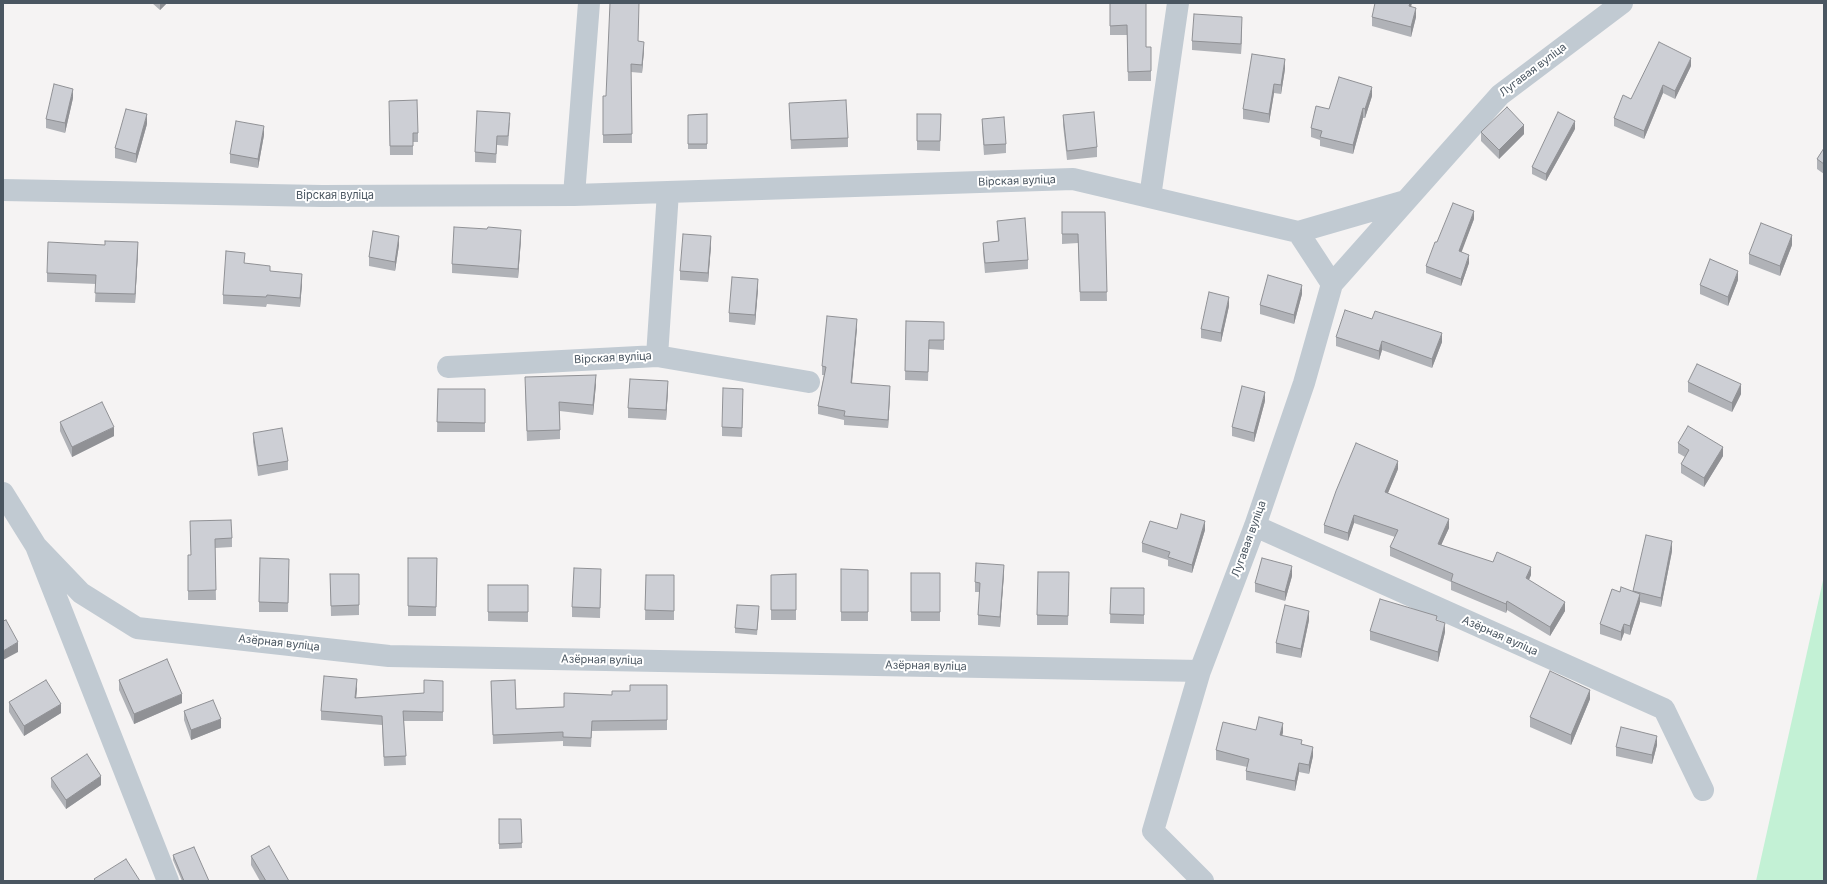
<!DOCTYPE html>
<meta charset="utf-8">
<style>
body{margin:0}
#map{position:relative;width:1827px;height:884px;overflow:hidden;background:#f5f3f3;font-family:Inter,sans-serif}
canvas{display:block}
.frame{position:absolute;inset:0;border:4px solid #4a5661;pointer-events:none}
</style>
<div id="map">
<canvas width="1827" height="884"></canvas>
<div class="frame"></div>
</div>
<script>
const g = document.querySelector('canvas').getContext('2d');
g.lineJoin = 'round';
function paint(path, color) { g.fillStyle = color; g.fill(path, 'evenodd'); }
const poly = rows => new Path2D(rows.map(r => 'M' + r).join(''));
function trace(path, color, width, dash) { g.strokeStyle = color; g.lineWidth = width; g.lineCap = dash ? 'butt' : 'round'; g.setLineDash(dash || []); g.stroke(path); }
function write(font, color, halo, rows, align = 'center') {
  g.font = font + ' Inter,sans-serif'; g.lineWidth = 4; g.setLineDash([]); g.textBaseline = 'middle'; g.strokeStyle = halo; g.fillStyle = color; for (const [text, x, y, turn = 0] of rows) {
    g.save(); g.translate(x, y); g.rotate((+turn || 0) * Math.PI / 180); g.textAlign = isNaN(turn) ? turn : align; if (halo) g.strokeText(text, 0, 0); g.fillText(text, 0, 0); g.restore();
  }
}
const green = poly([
 [1824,576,1824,881,1756,881]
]);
const minor = poly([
 [3,190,322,196,574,195,1073,179,1298,232,1332,284],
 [574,195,589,3],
 [1150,197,1178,3],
 [1298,232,1405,201],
 [657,356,809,382],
 [448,367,657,356,668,192],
 [3,493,36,546,168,881],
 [1255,526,1664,709,1703,790],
 [36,546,81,593,137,628,389,656,1200,671],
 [1203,881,1153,831,1200,671,1255,526,1304,383,1332,284,1500,95,1622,3]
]);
const wall = poly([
 [152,3,167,3,160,10],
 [1110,3,1146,47,1151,47,1151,81,1128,81,1127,35,1110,35],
 [1411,7,1416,17,1411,37,1372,26,1372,17],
 [1242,27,1241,54,1192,50,1192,41],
 [639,41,644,50,642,73,631,72,632,143,603,143,603,96,606,96],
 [1691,66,1675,99,1663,93,1644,139,1614,126,1614,118,1631,99],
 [1285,69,1281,94,1274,93,1269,123,1243,119,1243,109],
 [1372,96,1365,118,1363,118,1353,154,1320,146,1320,140,1311,137,1311,128,1329,109],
 [73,98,65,133,46,128,46,119],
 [789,103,848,138,848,147,791,149],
 [389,111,418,133,418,142,413,142,413,155,390,155],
 [707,114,707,149,688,149,688,115],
 [917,114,941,114,940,151,917,150],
 [1063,115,1097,147,1097,157,1067,160,1063,125],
 [982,119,1006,144,1006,153,984,155,982,128],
 [510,122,508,146,497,145,496,163,475,162,475,152],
 [147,124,136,163,115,158,115,148],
 [1575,129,1546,181,1532,174,1532,167],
 [1481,132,1524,134,1499,159,1481,141],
 [264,135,258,168,230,163,230,154],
 [1824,148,1824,174,1817,169,1817,159],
 [1062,212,1105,212,1107,301,1080,301,1078,243,1062,244],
 [1474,219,1461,252,1469,263,1461,286,1426,273,1426,266,1437,242],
 [997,221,1028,260,1028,269,985,273,983,252,983,243,998,241],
 [487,229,521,239,518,278,452,273,452,264],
 [399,245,395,271,369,266,369,257],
 [1792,245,1780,276,1749,264,1749,254],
 [711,246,708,282,680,280,680,271],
 [138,252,135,303,95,302,96,284,47,282,47,273],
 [245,264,270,271,302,284,300,307,267,304,266,307,223,304,223,295],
 [1738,280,1728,306,1700,294,1700,285],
 [758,289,755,325,729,322,729,313],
 [1302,294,1294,324,1260,314,1260,305],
 [1229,306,1221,342,1201,338,1201,329],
 [906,321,944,322,944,350,929,349,928,381,905,380],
 [857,328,852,383,890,395,888,428,844,425,844,420,818,414,818,406,824,375,822,375,822,366],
 [1336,337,1442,342,1432,368,1382,350,1379,360,1336,346],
 [1688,382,1741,394,1732,412,1688,392],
 [596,384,593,415,560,411,560,439,527,441,525,386],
 [438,389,485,389,485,432,437,432],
 [668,390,666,420,628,418,628,408],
 [743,398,742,437,722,436,722,427],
 [1265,401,1254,442,1232,436,1232,427],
 [60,422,114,436,72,457,60,431],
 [253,433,288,461,288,470,258,476,253,442],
 [1678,443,1723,456,1704,487,1681,473,1681,464,1685,457,1678,453],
 [1398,469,1388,493,1449,528,1441,545,1531,575,1529,580,1565,611,1550,636,1507,610,1506,613,1451,590,1451,582,1390,556,1390,547,1395,537,1354,523,1348,541,1324,533,1324,525],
 [190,521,232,538,232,547,215,548,216,600,188,600,188,555,191,555],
 [1177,529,1205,530,1192,573,1168,566,1168,560,1142,552,1142,543],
 [1672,551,1661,607,1640,602,1630,635,1624,633,1621,641,1600,634,1600,624,1620,592,1633,591],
 [408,558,437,558,436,616,408,616],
 [289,568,288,612,259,612,259,602],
 [841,569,868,570,868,621,841,621],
 [911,573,940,573,940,621,911,621],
 [330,574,359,574,359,615,331,616],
 [796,574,796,620,771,620,771,575],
 [1004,574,1000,627,978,625,978,615,980,592,975,592,975,582],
 [646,575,674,575,674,620,645,620],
 [1292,576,1285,601,1255,592,1255,583],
 [601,578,600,618,572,617,572,607],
 [1069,582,1068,625,1037,625,1037,615],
 [488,585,528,585,528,622,488,621],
 [1111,588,1144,588,1144,624,1110,623],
 [759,611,757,635,735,633,735,628],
 [1309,620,1301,658,1276,653,1276,643],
 [1437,620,1445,632,1438,662,1370,640,1370,631],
 [119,680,182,703,134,724,119,690],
 [443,681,443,721,404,721,406,765,384,766,382,725,321,720,321,711,357,689,356,698,424,693],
 [491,681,516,709,564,707,630,691,667,685,667,730,592,731,591,747,563,746,563,741,493,744],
 [1590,699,1571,745,1530,727,1530,717],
 [9,702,61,713,24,736,9,712],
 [184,711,221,728,191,740,184,720],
 [1256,730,1283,732,1282,736,1302,744,1313,756,1309,774,1299,772,1295,791,1246,780,1246,771,1247,767,1216,760,1216,750],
 [1657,745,1652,764,1616,756,1616,747],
 [51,778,101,785,66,809,51,787],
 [499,819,521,819,522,848,499,849],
 [173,855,209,881,182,881,173,860],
 [251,856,289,881,260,881,251,865]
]);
const shadedWall = poly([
 [160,3,167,3,160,10],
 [1410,3,1412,3,1409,15,1409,6],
 [1416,8,1416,17,1411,37,1411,27],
 [1242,17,1242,27,1241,54,1241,44],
 [644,42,644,50,642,73,642,65],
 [1691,58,1691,66,1675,99,1675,91],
 [1285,59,1285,69,1281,94,1281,85],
 [1274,84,1274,93,1269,123,1269,114],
 [1663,85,1663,93,1644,139,1644,131],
 [1372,87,1372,96,1365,118,1365,109],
 [73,89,73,98,65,133,65,123],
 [1363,108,1363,118,1353,154,1353,145],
 [147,114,147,124,136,163,136,154],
 [1575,121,1575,129,1546,181,1546,174],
 [1524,125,1524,134,1499,159,1499,150],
 [264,126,264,135,258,168,258,159],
 [1474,211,1474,219,1459,259,1459,251],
 [521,230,521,239,518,278,518,269],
 [1792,235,1792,245,1780,276,1780,266],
 [399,236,399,245,395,271,395,262],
 [711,236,711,246,708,282,708,273],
 [138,242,138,252,135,303,135,294],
 [1469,255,1469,263,1461,286,1461,279],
 [1738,271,1738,280,1728,306,1728,297],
 [302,274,302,284,300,307,300,298],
 [758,279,758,289,755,325,755,315],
 [1302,285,1302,294,1294,324,1294,315],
 [1229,297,1229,306,1221,342,1221,333],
 [857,319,857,328,851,392,851,383],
 [1442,333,1442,342,1432,368,1432,359],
 [1382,341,1382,350,1379,360,1379,351],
 [596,375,596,384,593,415,593,405],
 [668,381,668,390,666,420,666,410],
 [1741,384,1741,394,1732,412,1732,403],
 [890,386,890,395,888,428,888,420],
 [1265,392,1265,401,1254,442,1254,433],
 [114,427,114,436,72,457,72,447],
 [1723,447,1723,456,1704,487,1704,478],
 [1398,461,1398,469,1385,500,1385,492],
 [1354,515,1354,523,1348,541,1348,533],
 [1449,519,1449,528,1438,552,1438,544],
 [1205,521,1205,530,1192,573,1192,565],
 [1672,541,1672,551,1661,607,1661,598],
 [1004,565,1004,574,1000,627,1000,617],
 [1292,566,1292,576,1285,601,1285,592],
 [1531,567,1531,575,1526,586,1526,578],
 [1640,594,1640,603,1630,635,1630,626],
 [1507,601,1507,610,1506,613,1506,604],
 [1565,602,1565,611,1550,636,1550,627],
 [1309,611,1309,620,1301,658,1301,649],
 [1445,623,1445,632,1438,662,1438,652],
 [1624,624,1624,633,1621,641,1621,632],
 [18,642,18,652,3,660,3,651],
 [357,679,357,689,355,708,355,698],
 [1590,690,1590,699,1571,745,1571,735],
 [182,694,182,703,134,724,134,714],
 [61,704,61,713,24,736,24,726],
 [221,719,221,728,191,740,191,730],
 [1283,723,1283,732,1280,745,1280,735],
 [1657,736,1657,745,1652,764,1652,755],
 [1313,747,1313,756,1309,774,1309,765],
 [1299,763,1299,772,1295,791,1295,781],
 [101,776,101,785,66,809,66,800]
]);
const building = poly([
 [610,3,639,3,638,41,644,42,642,65,631,64,632,134,603,135,603,96,606,96,610,3],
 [1110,3,1146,3,1146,47,1151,47,1151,71,1128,72,1127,25,1110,26,1110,3],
 [1375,3,1410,3,1409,6,1416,8,1411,27,1372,17,1375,3],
 [1194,14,1242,17,1241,44,1192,41,1194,14],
 [1659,42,1691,58,1675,91,1663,85,1644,131,1614,118,1623,95,1631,99,1659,42],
 [1252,54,1285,59,1281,85,1274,84,1269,114,1243,109,1252,54],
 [1339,77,1372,87,1365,109,1363,108,1353,145,1320,137,1322,131,1311,128,1316,106,1329,109,1339,77],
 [54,84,73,89,65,123,46,119,54,84],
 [417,100,418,133,413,133,413,146,390,146,389,101,417,100],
 [846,100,848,138,791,140,789,103,846,100],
 [1507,107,1524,125,1499,150,1481,132,1507,107],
 [126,109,147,114,136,154,115,148,126,109],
 [477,111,510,113,508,136,497,136,496,154,475,152,477,111],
 [1094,112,1097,147,1067,151,1063,115,1094,112],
 [1558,112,1575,121,1546,174,1532,167,1558,112],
 [707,114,707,144,688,144,688,115,707,114],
 [917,114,941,114,940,141,917,141,917,114],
 [1004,117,1006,144,984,145,982,119,1004,117],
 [236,121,264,126,258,159,230,154,236,121],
 [1824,148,1824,164,1817,159,1824,148],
 [1453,203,1474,211,1459,251,1469,255,1461,279,1426,266,1435,242,1437,242,1453,203],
 [1062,212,1105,212,1107,292,1080,292,1078,234,1062,234,1062,212],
 [1025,218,1028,260,985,263,983,243,999,241,997,221,1025,218],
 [1761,223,1792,235,1780,266,1749,254,1761,223],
 [454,227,487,229,488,227,521,230,518,269,452,264,454,227],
 [373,231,399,236,395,262,369,257,373,231],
 [683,234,711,236,708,273,680,271,683,234],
 [105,241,138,242,135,294,95,293,96,275,47,273,48,242,105,245,105,241],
 [226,251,245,253,244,263,270,266,270,271,302,274,300,298,267,295,266,297,223,295,226,251],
 [1710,259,1738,271,1728,297,1700,285,1710,259],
 [1268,275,1302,285,1294,315,1260,305,1268,275],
 [732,277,758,279,755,315,729,313,732,277],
 [1209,292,1229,297,1221,333,1201,329,1209,292],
 [1345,310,1372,319,1375,311,1442,333,1432,359,1382,341,1379,351,1336,337,1345,310],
 [827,316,857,319,851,383,890,386,888,420,844,416,845,411,818,406,826,367,822,366,827,316],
 [906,321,944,322,944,340,929,340,928,372,905,371,906,321],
 [1697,364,1741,384,1732,403,1688,382,1697,364],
 [596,375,593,405,559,402,560,430,527,431,525,377,596,375],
 [630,379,668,381,666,410,628,408,630,379],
 [1242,386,1265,392,1254,433,1232,427,1242,386],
 [723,388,743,389,742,428,722,427,723,388],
 [438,389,485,389,485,423,437,422,438,389],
 [102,402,114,427,72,447,60,422,102,402],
 [1688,426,1723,447,1704,478,1681,464,1689,450,1678,443,1688,426],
 [282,428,288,461,258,466,253,433,282,428],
 [1356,443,1398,461,1385,492,1449,519,1438,544,1493,562,1497,552,1531,567,1526,578,1565,602,1550,627,1507,601,1506,604,1451,581,1453,574,1390,547,1398,530,1354,515,1348,533,1324,525,1336,491,1356,443],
 [1181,514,1205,521,1192,565,1168,557,1170,552,1142,543,1150,521,1177,529,1181,514],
 [231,520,232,538,215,539,216,590,188,591,188,555,191,555,190,521,231,520],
 [1646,535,1672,541,1661,598,1633,591,1646,535],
 [260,558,289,559,288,603,259,602,260,558],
 [408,558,437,558,436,607,408,606,408,558],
 [1262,558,1292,566,1285,592,1255,583,1262,558],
 [976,563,1004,565,1000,617,978,615,980,583,975,582,976,563],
 [574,568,601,569,600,608,572,607,574,568],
 [841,569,868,570,868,612,841,612,841,569],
 [1038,572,1069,572,1068,616,1037,615,1038,572],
 [911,573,940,573,940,612,911,612,911,573],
 [330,574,359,574,359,605,331,606,330,574],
 [796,574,796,610,771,610,771,575,796,574],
 [646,575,674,575,674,611,645,610,646,575],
 [488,585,528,585,528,612,488,612,488,585],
 [1621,587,1640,594,1630,626,1624,624,1621,632,1600,624,1612,589,1620,592,1621,587],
 [1111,588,1144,588,1144,615,1110,614,1111,588],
 [1380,599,1437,616,1436,620,1445,623,1438,652,1370,631,1380,599],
 [737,605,759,606,757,630,735,628,737,605],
 [1285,605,1309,611,1301,649,1276,643,1285,605],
 [6,620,18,642,3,651,3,621,6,620],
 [167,659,182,694,134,714,119,680,167,659],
 [1550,671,1590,690,1571,735,1530,717,1550,671],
 [324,676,357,679,355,698,424,693,424,680,443,681,443,712,403,711,406,756,384,757,382,716,321,711,324,676],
 [46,680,61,704,24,726,9,702,46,680],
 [515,680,516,709,564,707,564,693,612,695,612,691,630,691,630,685,667,685,667,720,592,721,591,738,563,737,563,732,493,735,491,681,515,680],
 [213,700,221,719,191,730,184,711,213,700],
 [1259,717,1283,723,1280,735,1302,740,1301,744,1313,747,1309,765,1299,763,1295,781,1246,771,1249,759,1216,750,1223,722,1256,730,1259,717],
 [1621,727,1657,736,1652,755,1616,747,1621,727],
 [87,754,101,776,66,800,51,778,87,754],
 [499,819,521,819,522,843,499,844,499,819],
 [269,846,289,881,266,881,251,856,269,846],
 [194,847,209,881,184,881,173,855,194,847],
 [126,859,140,881,96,881,94,879,126,859]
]);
const streetNames = [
 ["Лугавая вуліца",1533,70,-37],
 ["Вірская вуліца",1017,181,-2],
 ["Вірская вуліца",335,196],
 ["Вірская вуліца",613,358,-3],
 ["Лугавая вуліца",1249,539,-70],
 ["Азёрная вуліца",1500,636,24],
 ["Азёрная вуліца",279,643,6],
 ["Азёрная вуліца",602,660,1],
 ["Азёрная вуліца",926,666,1]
];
paint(green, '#c3f1d5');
trace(minor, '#c1cad2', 22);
paint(wall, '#b0b2b7');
paint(shadedWall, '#909195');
paint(building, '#cdcfd5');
trace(building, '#909195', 1);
write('11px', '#4a5661', '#fff', streetNames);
</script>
